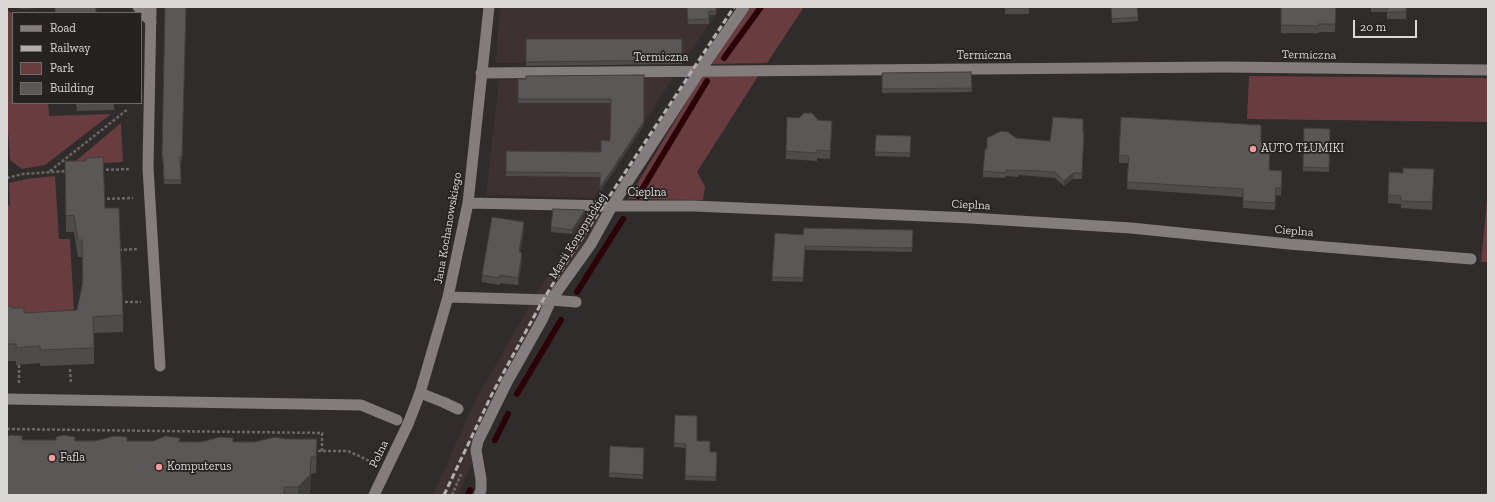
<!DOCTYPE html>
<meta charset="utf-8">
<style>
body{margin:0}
#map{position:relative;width:1495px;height:502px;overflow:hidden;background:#302c2c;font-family:"Zilla Slab",serif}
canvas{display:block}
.frame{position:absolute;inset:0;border:8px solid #dbd8d8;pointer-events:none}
.legend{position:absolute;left:12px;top:12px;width:130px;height:92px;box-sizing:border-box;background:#262222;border:1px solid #6e6b6b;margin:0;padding:5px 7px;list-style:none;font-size:12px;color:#dbd8d8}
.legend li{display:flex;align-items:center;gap:8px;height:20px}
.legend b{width:20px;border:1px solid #6e6b6b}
.scale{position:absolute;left:1353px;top:20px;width:64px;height:18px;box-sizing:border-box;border:2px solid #dbd8d8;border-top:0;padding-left:5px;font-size:12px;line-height:14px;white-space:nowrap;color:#dbd8d8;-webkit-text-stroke:3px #262222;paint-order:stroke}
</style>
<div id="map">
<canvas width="1495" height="502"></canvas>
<div class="frame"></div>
<ul class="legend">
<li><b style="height:5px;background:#837d7d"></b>Road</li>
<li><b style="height:5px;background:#b1aeae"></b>Railway</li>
<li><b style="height:11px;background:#693d3f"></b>Park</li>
<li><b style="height:11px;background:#5c5757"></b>Building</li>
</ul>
<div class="scale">20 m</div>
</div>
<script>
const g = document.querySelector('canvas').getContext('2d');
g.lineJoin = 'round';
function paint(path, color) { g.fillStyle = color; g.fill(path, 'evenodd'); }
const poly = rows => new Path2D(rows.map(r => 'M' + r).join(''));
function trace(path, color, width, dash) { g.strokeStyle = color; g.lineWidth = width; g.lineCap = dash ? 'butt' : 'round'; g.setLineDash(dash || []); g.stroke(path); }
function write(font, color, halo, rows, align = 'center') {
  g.font = font + ' "Zilla Slab",serif'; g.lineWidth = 3.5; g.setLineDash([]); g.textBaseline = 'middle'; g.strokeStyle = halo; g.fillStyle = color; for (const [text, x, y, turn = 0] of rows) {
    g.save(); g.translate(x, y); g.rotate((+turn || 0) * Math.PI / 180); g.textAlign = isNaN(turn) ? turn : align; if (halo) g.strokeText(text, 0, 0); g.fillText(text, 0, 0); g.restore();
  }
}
const built = poly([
 [500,7,721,7,682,64,496,63],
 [675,75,595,198,486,195,499,80],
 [585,214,613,216,561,296,487,430,458,495,433,495,474,403,536,294]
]);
const green = poly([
 [751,7,804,7,767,63,710,64],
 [7,10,13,14,13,103,48,103,49,116,111,114,45,165,22,169,10,160,7,116],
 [760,73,697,172,705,186,703,200,628,199,702,76],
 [1249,76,1488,78,1488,122,1247,119],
 [121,123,123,162,71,165],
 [55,176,59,239,70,239,74,313,7,316,7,206,10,205,9,183,26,179],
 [1488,190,1488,262,1481,262]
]);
const stream = poly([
 [724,58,761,7],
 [638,196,707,81],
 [577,292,623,219],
 [517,394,561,320],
 [495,440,508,414],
 [468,495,470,490]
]);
const path = poly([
 [101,170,130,169],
 [50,171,128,109],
 [7,178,23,174,68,171],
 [102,199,133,198],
 [119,250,138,249],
 [125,302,141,302],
 [19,365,19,384],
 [70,369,71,384],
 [7,429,322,433,322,451],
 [313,451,348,451,372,462],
 [452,495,462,472]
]);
const service = poly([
 [138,7,151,22],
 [551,300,576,302],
 [420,393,443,402,458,409]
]);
const minor = poly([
 [151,7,148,168,160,366],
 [481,73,1225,67,1488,70],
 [468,203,612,206,694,206,971,218,1131,228,1289,244,1471,259],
 [448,297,551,300],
 [7,399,361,405,397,420],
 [374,495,408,424,420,393,448,297,468,203,489,7],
 [479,495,481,490,481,479,476,450,478,441,507,382,542,320,551,300,591,244,612,206,699,72,744,7]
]);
const rail = poly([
 [444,495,493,392,543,300,574,250,734,7]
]);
const wall = poly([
 [21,7,96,7,55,7,21,9],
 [186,7,182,161,180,161,181,184,164,184,163,161,162,161,162,157],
 [687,7,716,7,716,15,709,15,709,24,688,24],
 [1005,7,1029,7,1029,14,1005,14],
 [1111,7,1138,17,1138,21,1112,23],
 [1281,7,1336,7,1335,32,1319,32,1319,33,1281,33],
 [1371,7,1407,7,1406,19,1387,19,1387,12,1371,12],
 [526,39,682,39,682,64,526,66],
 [971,72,972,92,882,93,882,73],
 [644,75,644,125,633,142,600,192,600,177,506,176,506,151,601,152,610,141,611,103,518,103,518,79],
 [76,103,114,103,114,110,77,111],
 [818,120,832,129,830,159,817,158,817,161,786,159,786,151],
 [1304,128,1330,129,1329,172,1303,171],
 [1083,133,1082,179,1073,179,1064,186,1055,178,1019,175,1018,177,1006,176,1005,178,983,177,983,171,987,149,1050,141],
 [876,135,911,136,910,157,875,156],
 [1261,142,1270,150,1269,170,1282,178,1281,196,1276,195,1275,210,1243,208,1243,197,1127,189,1128,163,1119,163,1119,155],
 [65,161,105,208,123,315,123,332,94,333,94,364,40,366,40,363,16,365,16,361,7,361,7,306,24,313,77,310,82,284,82,257,78,257,74,232,66,232],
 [1434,177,1432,210,1401,208,1401,204,1388,203,1388,195],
 [585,214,572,234,551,232,551,227],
 [524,230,520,252,522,260,518,285,500,283,500,285,482,282,482,275],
 [913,230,912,252,805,250,803,282,772,281,775,233,803,235],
 [675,415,697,441,710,452,717,452,716,481,685,480,686,448,674,447],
 [286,439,317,439,316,473,311,474,310,492,308,495,7,495,22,440,254,442],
 [644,452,643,479,609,477,609,473]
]);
const shadedWall = poly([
 [644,75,644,125,633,142,600,192,600,188],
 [1434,169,1434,177,1432,210,1432,202],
 [1073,173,1073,179,1064,186,1064,181],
 [585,210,585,214,572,234,572,230],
 [524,222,524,230,519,260,519,252],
 [522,253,522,260,518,285,518,278],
 [311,457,310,492,308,495,298,495,298,487]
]);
const building = poly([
 [55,7,96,7,96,13,55,13,55,7],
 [165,7,186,7,182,157,180,157,181,180,164,180,163,157,162,157,165,7],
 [687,7,716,7,716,11,709,11,709,19,688,20,687,7],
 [1005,7,1029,7,1029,8,1005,8,1005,7],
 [1111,7,1137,7,1138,17,1112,19,1111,7],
 [1281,7,1336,7,1335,24,1318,24,1319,26,1281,25,1281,7],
 [1387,7,1406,7,1406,12,1387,12,1387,7],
 [526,39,682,39,682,60,526,62,526,39],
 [971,72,972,88,882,89,882,73,971,72],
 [644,75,644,121,633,138,600,188,600,173,506,172,506,151,601,152,601,140,610,141,611,99,518,99,518,79,526,79,526,76,644,75],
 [804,113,812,113,818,120,832,121,830,151,817,150,817,153,786,151,787,117,799,118,804,113],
 [1053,117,1083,119,1083,133,1084,133,1082,173,1073,173,1064,181,1055,172,1019,170,1018,171,1006,170,1005,173,983,171,985,149,987,149,987,138,1001,131,1008,132,1016,138,1050,141,1053,117],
 [1121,117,1261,125,1261,142,1270,143,1269,170,1282,171,1281,188,1276,188,1275,203,1243,201,1243,189,1127,182,1129,156,1119,155,1121,117],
 [1304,128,1330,129,1329,168,1303,167,1304,128],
 [876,135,911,136,910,153,875,152,876,135],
 [103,157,105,208,119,208,123,315,93,317,94,348,40,350,40,346,16,348,16,344,7,344,7,306,12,306,12,308,24,308,24,313,77,310,83,282,82,240,78,240,74,215,66,216,65,161,86,161,86,158,103,157],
 [1403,168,1434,169,1432,202,1401,201,1401,196,1388,195,1389,172,1403,173,1403,168],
 [553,209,585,210,572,230,551,227,553,209],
 [492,217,524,222,519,252,522,253,518,278,500,275,500,278,482,275,492,217],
 [804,228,913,230,912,248,805,246,803,278,772,277,775,233,803,235,804,228],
 [675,415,697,416,697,441,710,441,710,452,717,452,716,477,685,476,686,444,674,443,675,415],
 [12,435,22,436,22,440,56,440,56,437,64,435,75,437,75,441,95,441,114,436,127,437,127,441,153,441,166,436,180,438,179,442,201,442,220,437,233,438,233,442,254,442,275,437,286,439,317,439,316,457,311,457,310,475,298,487,284,487,284,495,7,495,7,436,12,435],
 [610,446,644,448,643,475,609,473,610,446]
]);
const markers = [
 [1253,149,4,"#f59b9e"],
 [52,458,4,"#f59b9e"],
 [159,467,4,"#f59b9e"]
];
const streetNames = [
 ["Termiczna",1309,55,1],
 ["Termiczna",984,56],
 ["Termiczna",661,58],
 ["Cieplna",647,193],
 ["Cieplna",971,205,3],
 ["Jana Kochanowskiego",448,228,-80],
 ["Cieplna",1294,231,5],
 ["Marii Konopnickiej",578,236,-58],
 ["Polna",379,454,-64]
];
const poiNames = [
 ["AUTO TŁUMIKI",1261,149],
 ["Fafla",60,458],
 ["Komputerus",167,467]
];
paint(built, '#3d3131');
paint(green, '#693d3f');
trace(stream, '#2b0207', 6);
trace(path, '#6b6767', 2.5, [3, 2]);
trace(service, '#837d7d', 11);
trace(minor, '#837d7d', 11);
trace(rail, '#b1aeae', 3, [6, 3]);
paint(wall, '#4f4b4b');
paint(shadedWall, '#403d3d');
paint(building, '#5c5757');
trace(building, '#403d3d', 1);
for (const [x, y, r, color] of markers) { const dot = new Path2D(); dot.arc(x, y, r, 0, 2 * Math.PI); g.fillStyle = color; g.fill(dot); trace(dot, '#262222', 1.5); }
write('12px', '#dbd8d8', '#262222', streetNames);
write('12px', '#dbd8d8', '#262222', poiNames, 'left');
</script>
